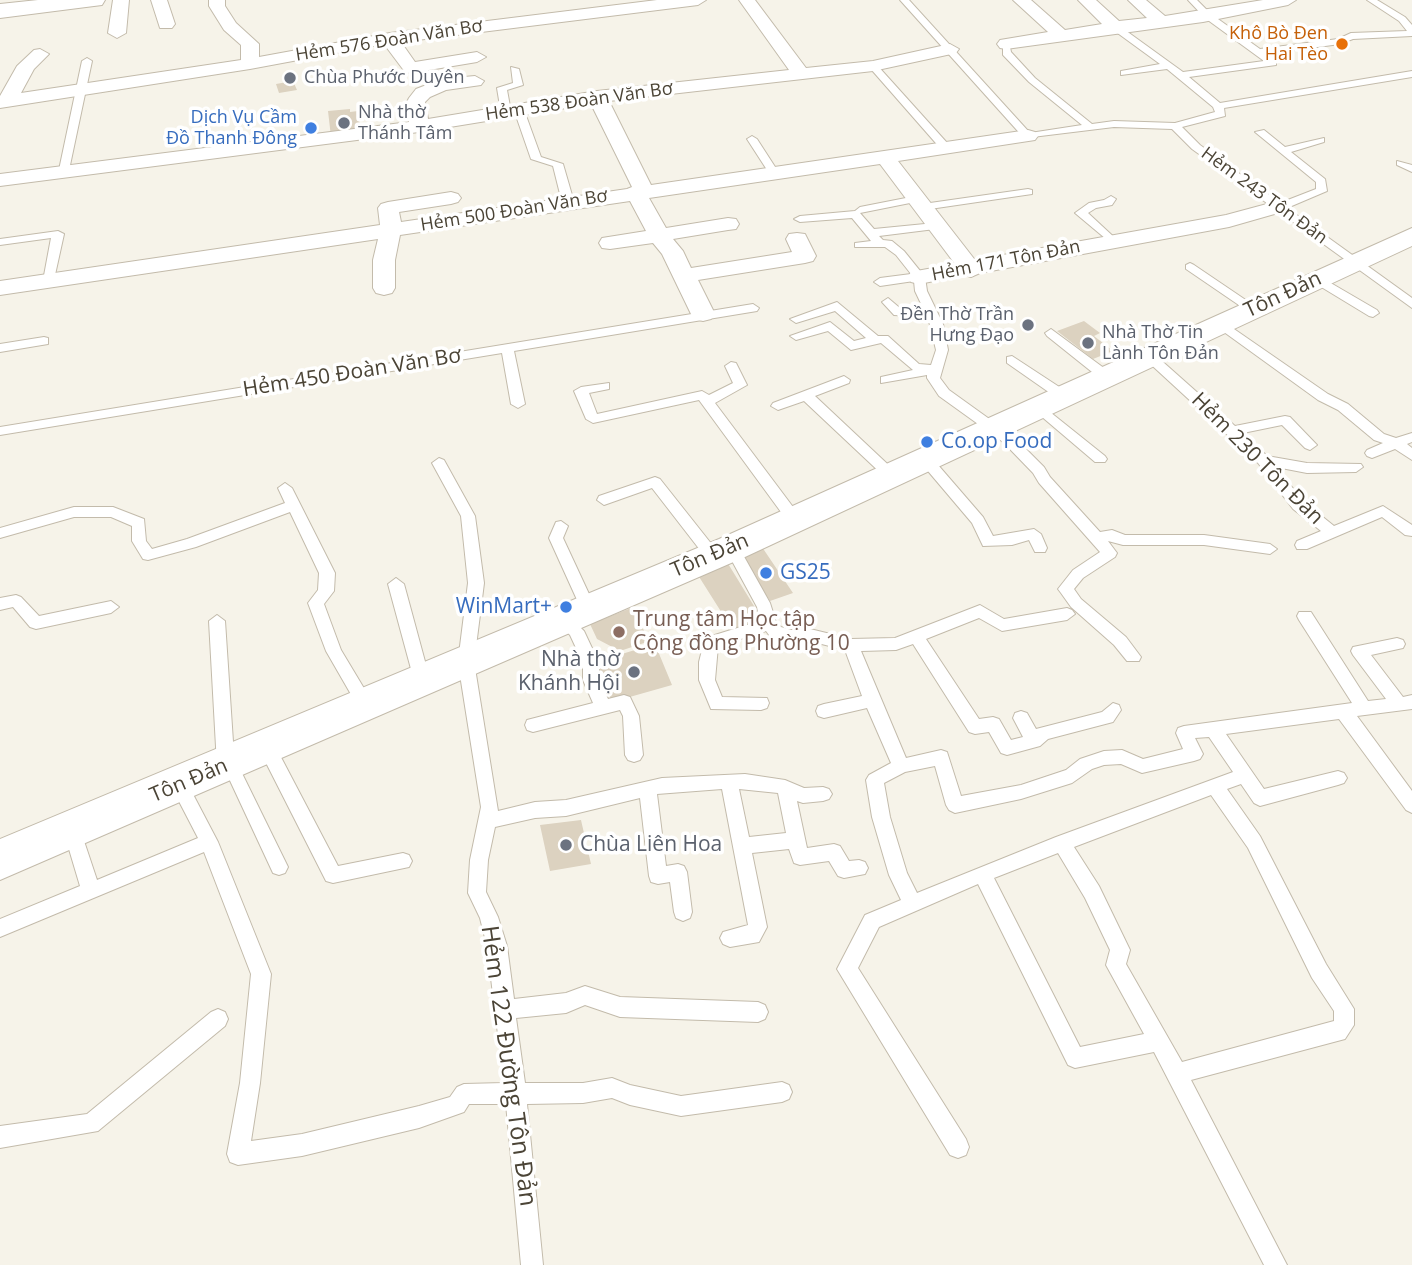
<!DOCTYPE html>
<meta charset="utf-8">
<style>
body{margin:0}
canvas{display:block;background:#f6f3e9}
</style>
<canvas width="1412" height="1265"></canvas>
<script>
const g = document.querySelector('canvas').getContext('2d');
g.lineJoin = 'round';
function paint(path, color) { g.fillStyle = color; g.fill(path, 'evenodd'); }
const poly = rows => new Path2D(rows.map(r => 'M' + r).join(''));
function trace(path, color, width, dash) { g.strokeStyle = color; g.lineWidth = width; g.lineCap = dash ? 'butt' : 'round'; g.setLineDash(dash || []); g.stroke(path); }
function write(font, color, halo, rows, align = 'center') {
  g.font = font + ' "Open Sans",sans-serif'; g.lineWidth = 7; g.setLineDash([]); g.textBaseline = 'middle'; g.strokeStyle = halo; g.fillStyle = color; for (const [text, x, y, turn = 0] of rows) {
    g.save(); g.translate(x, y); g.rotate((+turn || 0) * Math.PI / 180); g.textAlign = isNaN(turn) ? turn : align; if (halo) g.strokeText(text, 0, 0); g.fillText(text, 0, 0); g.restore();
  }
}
const building = poly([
 [293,81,297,90,279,93,276,84],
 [350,109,350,112,358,111,361,133,331,137,328,111],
 [1084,321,1100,333,1094,336,1113,351,1093,359,1057,331],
 [762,547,793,593,770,601,739,554],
 [727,562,762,619,732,629,696,572],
 [631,608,650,641,620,651,597,639,590,624],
 [655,644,672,685,612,702,595,662],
 [581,820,591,864,550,871,540,825]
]);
const service = poly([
 [900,0,909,0,1030,133,1082,125,1029,82,1003,55,1003,42,1009,42,1011,52,1035,78,1092,124,1114,121,1175,123,1215,112,1213,107,1167,69,1121,75,1121,71,1160,64,1112,29,1112,25,1118,25,1183,72,1264,61,1205,18,1188,0,1197,0,1211,14,1260,49,1338,39,1351,33,1407,31,1399,21,1367,0,1377,0,1405,17,1412,25,1412,36,1353,39,1340,44,1266,54,1276,61,1276,65,1189,77,1220,103,1412,71,1412,77,1224,108,1225,116,1182,127,1200,145,1280,203,1316,189,1316,182,1255,132,1264,130,1285,147,1324,138,1324,142,1291,152,1325,179,1327,191,1287,208,1412,298,1412,308,1192,149,1172,129,1114,127,1024,138,900,0],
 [87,58,92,61,69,170,64,173,59,170,82,61,87,58],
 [870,64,876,64,949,145,949,149,941,149,870,68,870,64],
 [511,67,519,69,523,85,507,90,511,112,506,115,501,112,497,88,513,83,511,67],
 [515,108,524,110,541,157,563,164,574,202,572,204,562,202,553,166,531,159,514,110,515,108],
 [752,136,757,139,779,173,778,175,769,173,747,139,752,136],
 [1397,161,1412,165,1412,172,1397,165,1397,161],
 [1028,189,1032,190,1032,194,923,210,917,207,923,204,1028,189],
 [916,196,920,197,920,201,860,213,874,229,935,223,941,226,935,229,879,236,883,240,892,241,904,251,925,277,927,291,943,324,948,350,940,378,949,390,1013,436,1044,467,1050,477,1100,532,1112,530,1125,535,1204,535,1270,544,1277,549,1270,554,1204,545,1123,545,1108,541,1117,553,1115,557,1083,578,1074,589,1081,599,1126,637,1141,657,1139,661,1127,661,1114,645,1071,607,1061,593,1058,589,1073,570,1100,552,1039,483,1033,473,1003,442,939,396,927,378,927,375,881,383,881,377,913,370,881,343,851,350,828,331,796,340,790,336,830,322,854,341,866,338,835,311,796,323,790,319,837,302,878,336,888,336,919,364,931,365,936,350,928,317,894,315,882,302,888,298,901,309,924,310,915,291,914,281,880,286,874,282,880,278,911,274,896,255,885,247,855,247,855,243,871,241,852,218,800,222,794,219,800,216,855,211,860,207,916,196],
 [1111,196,1116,199,1112,205,1096,208,1088,213,1116,239,1116,243,1112,244,1075,213,1089,203,1104,200,1111,196],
 [58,231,64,234,53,284,49,285,43,281,51,238,0,245,0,239,58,231],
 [1190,263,1194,265,1259,309,1253,313,1249,312,1186,269,1186,265,1190,263],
 [1317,275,1377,310,1379,313,1373,317,1369,316,1313,282,1313,276,1317,275],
 [753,304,759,308,757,311,514,351,525,404,518,408,511,404,502,353,0,435,0,427,753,304],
 [1221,320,1328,394,1348,404,1384,434,1396,438,1412,433,1412,442,1407,444,1412,448,1412,460,1395,449,1372,458,1367,456,1365,453,1367,450,1383,443,1374,440,1338,410,1318,400,1217,327,1215,324,1221,320],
 [1051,329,1112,374,1112,380,1102,380,1047,336,1045,333,1051,329],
 [44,337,48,338,48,344,0,352,0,344,44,337],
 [1150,353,1154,354,1235,426,1285,416,1290,417,1317,445,1310,450,1305,448,1282,425,1243,433,1267,456,1307,463,1361,464,1363,467,1356,472,1307,473,1276,467,1303,501,1334,526,1383,506,1412,525,1412,536,1405,535,1382,517,1307,549,1297,549,1295,545,1297,541,1321,531,1293,509,1258,463,1146,360,1146,354,1150,353],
 [1012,356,1070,394,1070,400,1060,400,1007,363,1007,357,1012,356],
 [731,362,736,363,747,385,715,403,799,515,801,519,799,523,789,523,699,400,593,423,586,419,574,391,581,387,609,383,609,389,589,393,597,414,702,391,709,395,733,383,725,366,731,362],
 [844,376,850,380,849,383,815,396,897,473,899,476,897,479,887,479,804,401,778,410,771,406,773,403,844,376],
 [1040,404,1105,456,1107,459,1105,462,1095,462,1035,411,1033,408,1040,404],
 [927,456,932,458,983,517,993,536,1034,529,1041,534,1047,548,1045,552,1035,552,1029,540,1012,545,983,546,972,523,922,464,920,461,922,458,927,456],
 [439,458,444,460,475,516,484,583,474,662,498,811,535,802,566,800,662,778,745,774,785,780,804,788,823,787,829,789,832,794,829,799,823,801,803,803,797,801,807,848,834,844,840,846,849,861,859,860,865,862,868,868,865,874,844,878,838,876,829,861,800,865,794,863,789,849,752,853,767,927,759,942,730,947,723,944,720,938,723,932,748,925,722,789,657,794,666,866,678,864,684,866,687,872,692,912,690,918,683,921,676,918,674,912,670,882,658,884,651,882,649,876,640,798,566,816,535,818,495,827,488,860,486,892,498,917,507,946,514,999,566,993,585,986,620,997,758,1002,765,1005,768,1012,765,1019,758,1022,620,1017,585,1005,566,1013,516,1018,525,1083,583,1083,612,1078,630,1085,681,1096,782,1082,789,1085,792,1092,789,1099,782,1102,681,1116,630,1105,612,1098,583,1103,527,1104,543,1265,521,1265,506,1104,469,1104,464,1112,419,1128,302,1156,238,1165,230,1162,227,1154,240,1083,251,974,204,852,0,937,0,919,80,886,63,829,66,823,72,821,78,823,97,880,198,838,170,784,173,779,179,777,185,779,218,842,271,974,260,1083,251,1141,302,1134,419,1106,450,1097,457,1087,464,1084,504,1083,487,946,480,918,468,893,470,860,481,807,458,662,468,583,461,516,432,463,439,458],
 [739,789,778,793,786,833,749,837,739,789],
 [655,477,660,479,717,551,719,555,717,559,707,559,652,488,604,505,597,500,599,496,655,477],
 [285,483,292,488,335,573,334,591,324,604,341,650,374,705,372,710,360,710,326,651,308,603,318,590,319,573,290,512,196,547,148,560,143,559,132,541,132,526,111,517,74,517,0,538,0,528,74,507,113,507,144,519,146,541,152,549,187,539,285,503,278,488,285,483],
 [561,521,568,526,563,538,596,609,593,613,583,613,549,538,556,522,561,521],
 [732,543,737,544,770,603,776,622,781,627,791,630,810,629,851,639,895,638,980,605,1004,619,1067,608,1072,610,1075,614,1067,620,1002,631,979,618,926,639,979,719,993,717,999,719,1011,740,1023,737,1013,718,1015,713,1021,711,1027,713,1036,729,1102,712,1113,703,1119,705,1121,710,1113,722,1048,739,1040,746,1007,755,1001,753,989,732,975,734,969,732,913,644,896,650,861,651,906,758,941,750,947,752,961,796,1021,785,1066,770,1080,759,1104,751,1122,750,1143,759,1183,749,1176,733,1178,728,1184,726,1352,703,1299,620,1297,616,1299,612,1311,612,1368,701,1386,699,1353,655,1351,651,1353,647,1397,638,1403,640,1405,644,1403,648,1371,655,1403,697,1412,695,1412,709,1357,716,1412,791,1412,813,1406,810,1339,719,1226,734,1264,789,1338,771,1344,773,1347,778,1344,783,1338,785,1260,806,1254,803,1241,784,1227,789,1260,836,1326,964,1354,1009,1354,1025,1345,1039,1191,1080,1287,1265,1264,1265,1154,1052,1075,1068,1068,1065,978,884,879,927,858,968,966,1139,969,1147,966,1155,958,1158,950,1155,837,969,865,915,901,900,889,875,872,817,866,780,869,775,891,763,867,708,824,718,818,716,816,711,818,706,824,704,862,696,845,650,810,641,791,642,769,635,766,631,718,646,715,680,722,697,767,698,769,703,767,708,761,710,711,709,699,680,699,662,705,638,760,621,757,607,725,548,732,543],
 [1209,737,1233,772,1056,837,917,893,907,873,890,817,884,783,905,772,935,766,946,805,949,810,955,813,1021,799,1072,783,1092,769,1104,765,1121,764,1142,773,1194,761,1200,759,1203,754,1195,738,1209,737],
 [1211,795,1248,848,1312,978,1334,1011,1334,1021,1182,1062,1126,964,1130,950,1099,886,1074,847,1211,795],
 [1058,853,1085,898,1110,950,1106,965,1144,1034,1080,1047,994,878,1058,853],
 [396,578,404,584,430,680,428,685,422,686,416,685,414,680,388,584,396,578],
 [16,595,21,597,39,616,111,601,119,607,111,613,36,629,30,627,13,607,0,610,0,598,16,595],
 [563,614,569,616,584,631,599,663,599,680,608,699,624,695,630,697,639,716,643,755,640,760,634,762,628,760,625,755,623,716,620,710,533,732,527,730,525,725,527,720,593,703,583,680,583,663,570,635,555,620,563,614],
 [217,615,225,621,234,757,288,867,285,873,279,875,273,873,226,772,220,770,217,765,209,621,217,615],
 [267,740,273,742,338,866,403,853,409,855,412,861,409,867,333,883,326,881,258,747,261,742,267,740],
 [218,1009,225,1012,228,1019,225,1026,98,1131,0,1148,0,1126,87,1114,211,1012,218,1009]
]);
const minor = poly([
 [113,0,129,0,126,33,117,38,108,33,113,0],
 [151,0,167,0,175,24,172,28,160,28,151,0],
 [209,0,225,0,225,6,236,23,259,44,259,57,390,33,657,0,706,0,698,5,401,42,415,62,477,52,486,57,477,62,411,73,405,72,384,44,250,69,0,108,0,96,17,66,34,50,40,49,49,54,34,69,21,93,241,60,241,45,224,30,209,6,209,0],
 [739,0,755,0,806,68,873,61,950,44,959,49,956,53,873,71,609,101,651,185,1028,130,1035,132,1038,136,1035,140,898,161,975,260,1226,215,1278,201,1285,203,1288,207,1285,211,1229,227,980,273,971,277,965,275,919,284,911,282,908,277,911,272,955,264,880,164,649,198,666,228,728,218,736,219,739,224,736,229,728,230,673,239,683,251,691,268,792,252,786,239,789,234,797,233,805,234,816,256,813,261,805,263,698,280,715,314,711,319,703,321,695,319,691,314,662,254,653,243,610,249,602,248,599,243,602,238,646,231,630,201,400,235,395,260,395,288,392,293,384,295,376,293,373,288,373,260,378,239,0,295,0,281,380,225,378,208,381,204,388,202,451,192,458,194,461,198,458,202,451,204,399,212,401,222,627,189,632,187,591,104,419,132,0,186,0,174,409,122,407,102,409,98,416,89,442,79,475,76,484,81,481,85,446,90,430,97,425,102,428,119,597,91,789,70,739,0],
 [1013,0,1031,0,1065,30,1102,24,1078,0,1096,0,1119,21,1147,18,1128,0,1146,0,1165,16,1263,0,1296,0,1288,5,1203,22,1006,49,1000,48,997,44,1000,40,1048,32,1013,0]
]);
const tertiary = poly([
 [38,0,105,0,102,5,94,6,0,18,0,4,38,0],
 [1412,228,1412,246,745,557,0,880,0,839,719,539,1412,228]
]);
const markers = [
 [1342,44,7,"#e8710a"],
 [290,78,7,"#6b7280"],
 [344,123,7,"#6b7280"],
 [311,128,7,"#3f7fe0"],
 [1028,325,7,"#6b7280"],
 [1088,343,7,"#6b7280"],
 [927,442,7,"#3f7fe0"],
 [766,573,7,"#3f7fe0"],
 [566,607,7,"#3f7fe0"],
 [619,632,7,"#8d6e63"],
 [634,672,7,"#6b7280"],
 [566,845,7,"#6b7280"]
];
const farFoodnames = [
 ["Khô Bò Đen",1328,34],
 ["Hai Tèo",1328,55]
];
const farStreetnames = [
 ["Hẻm 576 Đoàn Văn Bơ",389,41,-9],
 ["Hẻm 538 Đoàn Văn Bơ",579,102,-8],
 ["Hẻm 243 Tôn Đản",1264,196,36],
 ["Hẻm 500 Đoàn Văn Bơ",514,211,-9],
 ["Hẻm 171 Tôn Đản",1006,261,-11]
];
const farWorshipnames = [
 ["Chùa Phước Duyên",304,78],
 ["Nhà thờ",358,113],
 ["Thánh Tâm",358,134],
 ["Đền Thờ Trần",1014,315,"right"],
 ["Hưng Đạo",1014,336,"right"],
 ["Nhà Thờ Tin",1102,333],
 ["Lành Tôn Đản",1102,354]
];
const farShopnames = [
 ["Dịch Vụ Cầm",297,118],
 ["Đồ Thanh Đông",297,139]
];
const streetNames = [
 ["Tôn Đản",1283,295,-25],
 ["Hẻm 450 Đoàn Văn Bơ",352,373,-9],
 ["Hẻm 230 Tôn Đản",1257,459,45],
 ["Tôn Đản",710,556,-23],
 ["Tôn Đản",189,781,-23]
];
const shopNames = [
 ["Co.op Food",941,442],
 ["GS25",780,573],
 ["WinMart+",552,607,"right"]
];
const educationNames = [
 ["Trung tâm Học tập",633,620],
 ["Cộng đồng Phường 10",633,644]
];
const worshipNames = [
 ["Nhà thờ",620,660],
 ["Khánh Hội",620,684],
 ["Chùa Liên Hoa",580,845,"left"]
];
const nearStreetnames = [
 ["Hẻm 122 Đường Tôn Đản",508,1066,82]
];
paint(building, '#dcd2c0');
trace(service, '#c3bbab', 2);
trace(minor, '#c3bbab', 2);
trace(tertiary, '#c3bbab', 2);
paint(service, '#fff');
paint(minor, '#fff');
paint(tertiary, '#fff');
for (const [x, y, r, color] of markers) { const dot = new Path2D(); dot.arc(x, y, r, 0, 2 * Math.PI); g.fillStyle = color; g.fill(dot); trace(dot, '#fff', 2.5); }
write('18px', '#c56008', '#fff', farFoodnames, 'right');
write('18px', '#4b4436', '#fff', farStreetnames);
write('18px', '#5b616d', '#fff', farWorshipnames, 'left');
write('18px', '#366cbe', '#fff', farShopnames, 'right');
write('21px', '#4b4436', '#fff', streetNames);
write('21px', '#366cbe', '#fff', shopNames, 'left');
write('21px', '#785e54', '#fff', educationNames, 'left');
write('21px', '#5b616d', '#fff', worshipNames, 'right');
write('24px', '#4b4436', '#fff', nearStreetnames);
</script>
